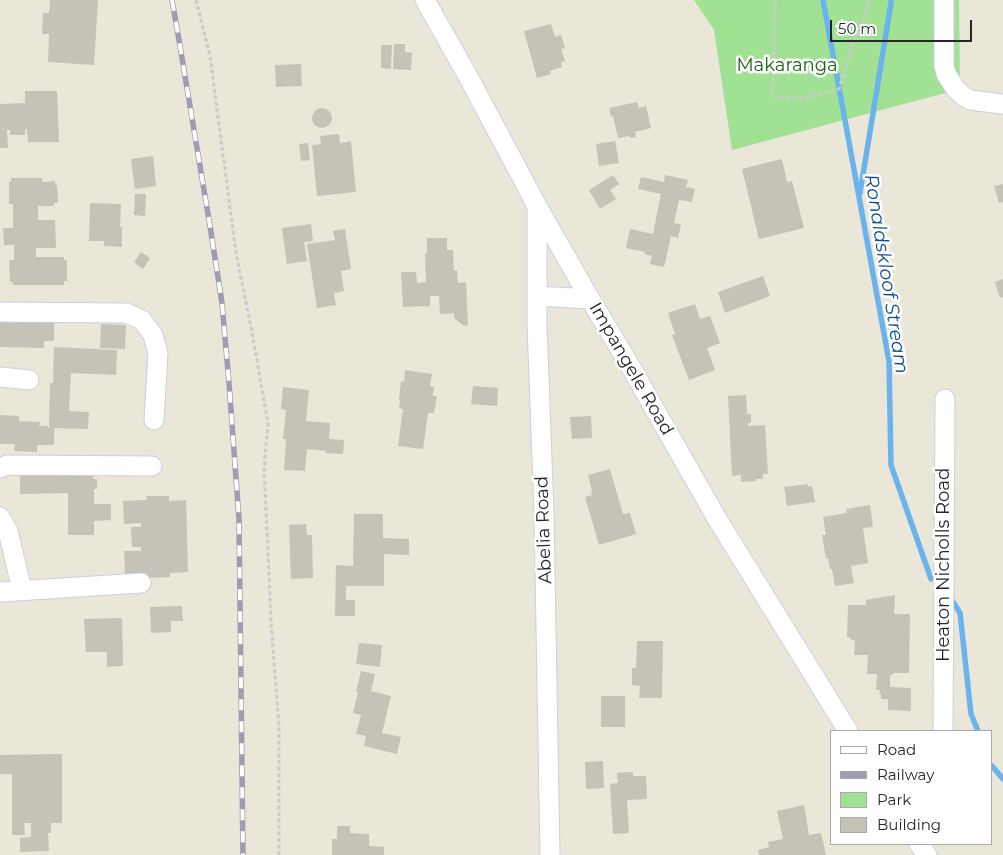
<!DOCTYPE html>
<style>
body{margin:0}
#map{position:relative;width:1003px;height:855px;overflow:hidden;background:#eae6d8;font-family:Montserrat,sans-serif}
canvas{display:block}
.legend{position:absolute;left:830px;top:730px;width:162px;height:115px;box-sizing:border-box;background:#fff;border:1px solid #a9a9a9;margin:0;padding:6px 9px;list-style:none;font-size:15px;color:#272727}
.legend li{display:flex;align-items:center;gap:10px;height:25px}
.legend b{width:25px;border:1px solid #a9a9a9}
.scale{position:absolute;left:830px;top:20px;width:142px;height:22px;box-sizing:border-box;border:2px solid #272727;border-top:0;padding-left:6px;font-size:15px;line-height:18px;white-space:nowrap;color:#272727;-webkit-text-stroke:4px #fff;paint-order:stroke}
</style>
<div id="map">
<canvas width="1003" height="855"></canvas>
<ul class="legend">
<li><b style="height:6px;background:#fff"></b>Road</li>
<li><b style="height:6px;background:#9c9cb2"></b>Railway</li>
<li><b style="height:14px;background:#a1e194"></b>Park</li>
<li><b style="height:14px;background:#c5c2b8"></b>Building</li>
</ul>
<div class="scale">50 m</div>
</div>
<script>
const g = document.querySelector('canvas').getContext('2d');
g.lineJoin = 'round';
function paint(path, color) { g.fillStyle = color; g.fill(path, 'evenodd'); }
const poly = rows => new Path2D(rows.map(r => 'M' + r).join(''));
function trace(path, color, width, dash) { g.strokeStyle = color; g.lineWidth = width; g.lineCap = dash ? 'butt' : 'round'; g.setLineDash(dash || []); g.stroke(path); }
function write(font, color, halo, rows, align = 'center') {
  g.font = font + ' Montserrat,sans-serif'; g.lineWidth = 5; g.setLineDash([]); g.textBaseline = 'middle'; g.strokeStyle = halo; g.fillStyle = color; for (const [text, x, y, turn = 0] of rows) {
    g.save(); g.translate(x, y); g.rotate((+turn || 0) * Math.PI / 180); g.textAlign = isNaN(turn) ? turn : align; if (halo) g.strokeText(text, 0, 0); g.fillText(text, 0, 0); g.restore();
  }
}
const green = poly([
 [694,0,959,0,960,89,732,150,714,30]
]);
const stream = poly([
 [823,0,889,361,891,465,931,579],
 [860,193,891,3,891,0],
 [950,597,960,613,971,714,978,731],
 [992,766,1003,779]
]);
const building = poly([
 [50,0,98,0,94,65,48,62,49,34,42,34,43,13,49,13],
 [551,24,555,37,561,35,565,48,561,49,565,61,561,62,562,67,550,71,551,74,537,78,524,31],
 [394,44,405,44,405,52,412,53,411,70,393,69],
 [381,45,392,45,391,69,381,68],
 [301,64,302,86,276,87,275,65],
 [25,91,57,91,59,142,28,142,27,129,25,129,25,135,10,135,10,130,7,130,8,148,0,148,0,104,25,103],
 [637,102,639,108,646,106,651,128,635,132,636,137,630,138,629,136,618,138,613,116,611,117,609,108],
 '312 118a10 10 0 1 1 20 0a10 10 0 1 1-20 0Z',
 [339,134,340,143,351,141,356,192,317,196,312,145,321,144,320,136],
 [615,141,619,163,599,166,596,144],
 [308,143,310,160,301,161,299,144],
 [153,156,156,186,135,189,131,159],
 [782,159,787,182,792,181,804,228,759,239,742,169],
 [613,175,619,184,610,190,616,199,600,209,589,190],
 [665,175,688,180,686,187,695,189,692,202,679,200,674,223,681,224,678,238,671,236,664,267,650,264,652,256,644,254,645,252,626,248,630,229,653,234,661,194,638,189,641,177,664,182],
 [11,178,42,178,42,182,55,181,55,185,57,185,58,203,54,203,54,206,38,206,38,220,55,220,56,248,36,248,36,257,64,257,64,260,67,260,67,281,64,281,64,285,13,285,13,282,10,282,9,260,14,260,14,245,4,245,3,228,13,228,13,204,9,204,9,181,11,182],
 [1003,184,1003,202,999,203,994,186],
 [135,194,146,194,145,216,134,215],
 [90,203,121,204,120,227,122,227,122,247,104,246,104,241,89,241],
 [311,224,313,241,304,242,307,261,287,264,282,228],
 [345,229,351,269,341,271,344,291,334,293,336,305,317,308,307,244,335,240,333,231],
 [427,238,447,238,447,250,453,250,454,271,457,270,458,283,466,282,468,325,464,326,454,318,454,313,440,314,439,296,430,296,430,306,403,307,401,272,416,272,417,283,426,282,425,253,427,253],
 [141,252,150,258,143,269,134,262],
 [763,276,770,296,725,313,718,292],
 [1003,279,1003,297,1000,298,995,282],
 [695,304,700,319,710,316,720,343,707,348,715,370,689,380,672,335,675,334,668,313],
 [0,320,54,321,54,341,44,341,44,348,0,347],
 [101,324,126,325,125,349,100,348],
 [54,347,117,350,116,375,71,373,69,411,89,412,88,429,49,428,50,383,53,383],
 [405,370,432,374,430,386,434,387,433,396,437,396,434,413,428,413,423,449,398,446,403,409,399,408,400,401,399,400,401,381,404,382],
 [473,386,498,388,497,406,471,404],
 [283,387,309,390,306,421,330,423,329,439,344,440,343,454,325,453,326,451,307,449,305,471,284,470,286,439,283,439,286,410,281,409],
 [746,395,747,414,751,414,751,423,748,423,748,426,765,425,768,474,763,474,763,479,756,479,756,481,741,482,741,475,732,476,728,396],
 [0,415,19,416,19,421,40,422,39,426,48,426,48,428,54,428,54,445,37,445,37,452,14,451,15,444,0,444],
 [591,416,592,438,572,439,570,417],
 [93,468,93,479,97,479,97,489,94,489,94,504,111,504,111,520,94,521,94,535,68,535,68,493,20,494,20,472],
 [610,469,623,514,630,513,636,534,599,545,585,497,592,495,591,492,592,491,588,475],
 [808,484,808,487,812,486,815,502,787,506,784,487],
 [146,496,169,496,169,501,186,500,188,572,170,573,170,577,147,578,146,573,125,574,124,551,141,551,141,547,132,547,131,527,141,527,141,523,124,524,123,501,147,500],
 [870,505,873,527,863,528,868,563,851,566,854,583,835,586,832,569,830,569,828,558,826,559,822,535,826,535,823,517,847,513,846,509],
 [354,514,383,514,383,538,409,539,409,555,384,554,384,586,346,586,346,600,355,600,355,616,335,616,336,565,353,566],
 [306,524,307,535,312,535,313,578,291,579,289,525],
 [895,595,894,614,910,614,909,673,893,673,893,675,890,675,890,687,911,688,911,711,888,710,888,699,881,699,881,694,879,694,880,690,876,690,877,674,867,674,868,655,854,655,855,640,851,640,851,638,847,637,848,605,866,605,866,600],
 [182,606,183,621,171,621,171,632,151,633,150,607],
 [122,618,123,666,107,667,107,652,86,652,84,619],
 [637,641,663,641,662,698,639,698,640,686,632,685,632,668,636,668],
 [359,643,382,645,380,667,356,664],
 [361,671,375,674,371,691,391,696,382,733,401,737,397,754,364,746,366,736,356,734,361,715,353,713,358,692,356,692],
 [601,696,625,696,625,727,601,727],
 [62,754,62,823,51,823,51,833,48,833,49,851,20,852,20,838,31,837,31,823,24,823,25,835,12,835,12,774,0,774,0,755],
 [603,761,604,788,586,789,585,762],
 [633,772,633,776,646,776,647,799,627,800,629,833,613,834,610,784,618,783,617,773],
 [804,805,809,835,821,833,826,855,759,855,758,850,769,847,768,842,783,839,777,811],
 [337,826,350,826,350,833,369,834,369,846,384,847,384,855,332,855,332,839,337,839]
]);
const path = poly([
 [196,0,210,56,236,253,251,327,268,423,264,469,268,551,271,622,279,727,279,855],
 [775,0,773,97,807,98,839,89,853,44,864,20,869,0]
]);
const minor = poly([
 [425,0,470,80,537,206,590,299,629,364,716,517,848,731],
 [944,0,944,65,946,74,950,80,955,88,963,96,970,100,1003,104],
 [537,207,537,324,544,514,550,855],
 [537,296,590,299],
 [0,312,126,313,142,320,153,335,158,353,154,420],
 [0,377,29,380],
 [0,468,7,465,152,466],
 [0,517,8,531,22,590],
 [0,592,141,583],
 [943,731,945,399],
 [919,844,927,855]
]);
const rail = poly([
 [172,0,180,46,210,226,222,303,229,383,239,519,243,855]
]);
const parkNames = [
 ["Makaranga",787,66]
];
const streetNames = [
 ["Impangele Road",631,369,60],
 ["Abelia Road",544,530,-92],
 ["Heaton Nicholls Road",944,565,-90]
];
const waterNames = [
 ["Ronaldskloof Stream",886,274,81]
];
paint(green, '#a1e194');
trace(stream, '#6ab3ed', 5.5);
paint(building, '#c5c2b8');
trace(minor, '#cecee1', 21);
trace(path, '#cbcbcb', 3, [4, 2.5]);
trace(minor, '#fff', 19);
trace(rail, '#9c9cb2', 5.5);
trace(rail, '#fff', 4, [11]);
write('18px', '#1b6219', '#fff', parkNames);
write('18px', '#272727', '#fff', streetNames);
write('italic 19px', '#0e4e95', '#fff', waterNames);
</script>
